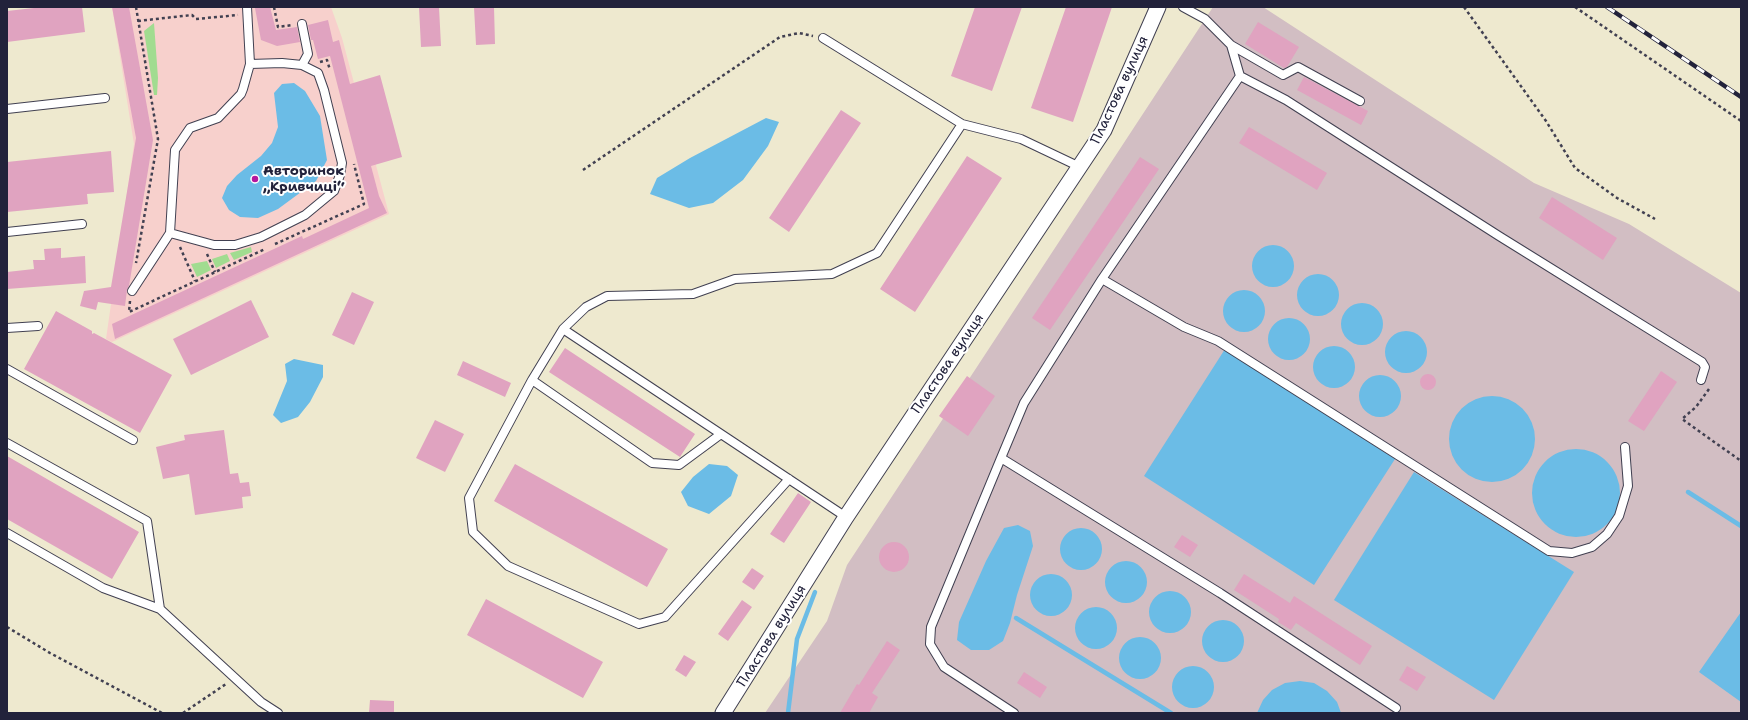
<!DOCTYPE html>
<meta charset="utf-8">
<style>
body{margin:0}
#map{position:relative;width:1748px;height:720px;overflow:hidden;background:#eee9cf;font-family:"Shantell Sans",sans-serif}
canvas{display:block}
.frame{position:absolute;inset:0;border:8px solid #22223b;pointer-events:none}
</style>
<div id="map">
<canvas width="1748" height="720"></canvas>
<div class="frame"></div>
</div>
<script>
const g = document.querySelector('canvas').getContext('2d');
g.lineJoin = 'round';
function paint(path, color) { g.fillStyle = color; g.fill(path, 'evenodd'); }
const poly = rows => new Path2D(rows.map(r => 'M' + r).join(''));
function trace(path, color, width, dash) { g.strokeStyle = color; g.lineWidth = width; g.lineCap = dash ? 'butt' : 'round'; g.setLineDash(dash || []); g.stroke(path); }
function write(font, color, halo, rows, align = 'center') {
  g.font = font + ' "Shantell Sans",sans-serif'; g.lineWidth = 4; g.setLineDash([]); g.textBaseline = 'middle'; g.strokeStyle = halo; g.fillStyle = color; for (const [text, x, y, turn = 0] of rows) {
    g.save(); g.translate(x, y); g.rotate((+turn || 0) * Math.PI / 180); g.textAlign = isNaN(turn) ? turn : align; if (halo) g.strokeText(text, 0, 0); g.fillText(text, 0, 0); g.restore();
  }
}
const built = poly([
 [112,7,331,7,342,38,389,214,112,342,106,339,134,144]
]);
const industrial = poly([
 [1213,7,1263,7,1534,183,1629,224,1741,293,1741,713,765,713,827,621,847,565]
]);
const green = poly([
 [154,23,158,78,157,95,154,95,144,31],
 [251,247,252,252,234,260,230,253],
 [227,254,230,261,216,268,212,259],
 [207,261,211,270,197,277,191,264]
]);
const water = poly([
 [294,83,305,91,320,116,327,160,316,181,278,209,258,218,240,217,229,210,222,198,227,186,237,175,261,156,272,143,278,127,274,93,282,84],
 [766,118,779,122,768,146,743,180,713,203,689,208,650,194,657,178,690,158],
 '1252 266a21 21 0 1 1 42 0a21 21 0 1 1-42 0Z',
 '1297 295a21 21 0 1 1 42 0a21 21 0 1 1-42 0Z',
 '1223 311a21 21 0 1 1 42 0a21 21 0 1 1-42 0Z',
 '1341 324a21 21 0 1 1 42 0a21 21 0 1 1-42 0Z',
 '1268 339a21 21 0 1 1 42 0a21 21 0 1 1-42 0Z',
 '1385 352a21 21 0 1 1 42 0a21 21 0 1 1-42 0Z',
 '1313 367a21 21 0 1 1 42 0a21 21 0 1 1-42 0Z',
 [1225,349,1395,459,1314,585,1144,476],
 [294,359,323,365,323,377,310,402,298,417,281,423,273,415,287,381,285,364],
 '1359 396a21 21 0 1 1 42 0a21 21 0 1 1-42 0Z',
 '1449 439a43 43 0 1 1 86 0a43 43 0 1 1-86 0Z',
 '1532 493a44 44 0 1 1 88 0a44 44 0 1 1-88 0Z',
 [709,464,727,466,738,475,731,496,709,514,688,506,681,492,693,477],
 [1414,472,1574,572,1494,700,1334,600],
 [1018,525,1030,531,1033,546,1017,595,1010,623,1003,641,989,650,971,650,957,640,959,622,986,561,1004,528],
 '1060 549a21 21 0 1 1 42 0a21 21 0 1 1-42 0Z',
 '1105 582a21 21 0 1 1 42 0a21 21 0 1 1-42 0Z',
 '1030 595a21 21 0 1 1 42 0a21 21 0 1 1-42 0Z',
 '1149 612a21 21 0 1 1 42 0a21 21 0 1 1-42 0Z',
 '1075 628a21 21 0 1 1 42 0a21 21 0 1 1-42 0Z',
 [1741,612,1741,702,1699,672],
 '1202 641a21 21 0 1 1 42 0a21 21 0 1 1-42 0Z',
 '1119 658a21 21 0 1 1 42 0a21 21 0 1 1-42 0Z',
 '1172 687a21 21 0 1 1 42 0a21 21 0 1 1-42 0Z',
 [1300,681,1314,683,1327,691,1337,702,1341,713,1257,713,1263,700,1272,690,1285,683]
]);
const stream = poly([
 [1688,492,1741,526],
 [1016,618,1171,713],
 [788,713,797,639,815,592]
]);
const building = poly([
 [43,7,82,7,85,32,7,42,7,11],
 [112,7,129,7,153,140,129,286,127,290,125,306,98,302,96,310,80,306,84,291,111,287,136,138],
 [270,7,276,30,297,27,300,42,277,46,261,40,255,8],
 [419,7,439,7,441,46,421,47],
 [474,7,494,7,495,44,476,45],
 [975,7,1022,7,992,91,951,76],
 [1066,7,1112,7,1073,122,1031,108],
 [328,20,333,42,339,40,350,84,380,75,402,157,371,166,379,196,387,213,115,339,112,324,302,236,303,239,369,208,330,56,318,59,313,40,311,40,308,25],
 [1258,22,1299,47,1287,67,1284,68,1245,44],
 [1304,77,1368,111,1361,125,1297,90],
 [841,110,861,123,789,232,769,218],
 [1249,127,1327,173,1317,190,1239,143],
 [111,151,114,192,87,194,88,204,7,212,7,162],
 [967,156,1002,178,915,312,880,289],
 [1140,157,1159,169,1050,330,1032,318],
 [1552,197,1617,238,1603,260,1539,218],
 [61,248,61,258,85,256,86,283,7,289,7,272,34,269,33,260,45,260,44,249],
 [352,292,374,302,354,345,332,335],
 [251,300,269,337,191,375,173,339],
 [56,311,92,331,92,334,94,333,172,375,140,433,24,369],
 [565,348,695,434,680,457,549,372],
 [463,361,511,383,505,397,457,375],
 [1661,371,1677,382,1644,431,1628,421],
 '1420 382a8 8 0 1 1 16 0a8 8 0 1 1-16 0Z',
 [967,376,995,396,968,436,939,416],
 [435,420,464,434,445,472,416,458],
 [224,430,230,474,238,473,240,483,249,482,251,496,242,497,243,508,195,515,189,474,163,479,156,447,185,440,184,435],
 [7,456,139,532,112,579,7,519],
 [515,464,668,549,647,587,494,501],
 [798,493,811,502,784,543,770,534],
 [1182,535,1198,545,1190,557,1174,547],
 '879 557a15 15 0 1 1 30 0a15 15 0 1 1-30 0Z',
 [752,568,764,576,754,590,742,582],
 [1244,574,1290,603,1294,596,1372,646,1360,665,1296,623,1291,630,1278,622,1279,619,1234,590],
 [486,599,603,662,583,698,467,635],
 [742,600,752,607,728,641,718,634],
 [887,641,900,650,872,693,878,697,869,713,840,713,857,684,859,685],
 [684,655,696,662,686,677,675,670],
 [1407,666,1426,677,1417,691,1399,680],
 [1024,672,1047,687,1040,698,1017,683],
 [370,700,394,701,394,713,369,713]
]);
const path = poly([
 [136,7,158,139,136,263],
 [274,7,278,27,292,25],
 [1464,7,1546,121,1575,168,1617,198,1655,219],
 [1575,7,1741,121],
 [138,21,192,15,196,19,238,15],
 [320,62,327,60,330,70],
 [583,170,780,37,799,33,813,36],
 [275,244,364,204,354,164],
 [180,247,195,281],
 [207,254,215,272],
 [130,301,129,312,265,249],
 [1709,389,1696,407,1682,419,1741,461],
 [7,627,50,653,162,713],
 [183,713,226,684]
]);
const service = poly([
 [1183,7,1205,19,1231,45,1283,75,1298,67,1360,101],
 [302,24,308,54,302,65],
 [823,38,962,124],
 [1231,45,1240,76,1286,100,1499,236,1702,362,1705,367,1701,380],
 [7,109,105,98],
 [7,232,82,224],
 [170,233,214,245,235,245,261,237,305,215,334,191,340,175,342,163,324,90,318,73,302,65,282,63,250,64],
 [1102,279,1184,327,1218,341,1549,551,1572,553,1592,547,1607,534,1619,516,1628,486,1625,447],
 [132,291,170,233,175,150,190,128,218,118,241,94,243,89,250,64,247,7],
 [7,328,38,326],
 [563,329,721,434],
 [7,369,133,440],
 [532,380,469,498,473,532,508,566,639,624,665,617,789,479],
 [7,443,147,521,160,609,261,702,278,713],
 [1001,458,1024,403,1102,279,1240,76],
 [846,517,721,434,679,465,652,463,532,380,563,329,586,307,607,296,693,294,735,279,832,274,877,253,962,124,1021,139,1080,167],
 [7,533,103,588,160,609],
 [1014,713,944,667,930,644,931,627,1001,458,1220,593,1396,708]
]);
const minor = poly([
 [723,713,846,517,1104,130,1158,7]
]);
const rail = poly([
 [1607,7,1741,97]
]);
const markers = [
 [255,179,4,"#b5179e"]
];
const streetNames = [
 ["Пластова вулиця",1120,90,-65],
 ["Пластова вулиця",948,364,-56],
 ["Пластова вулиця",772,636,-58]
];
const poiNames = [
 ["Авторинок",263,171],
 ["„Кривчиці“",263,187]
];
paint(built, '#f7d0cc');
paint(industrial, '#d2bec3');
paint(green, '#a1dc90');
paint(water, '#6bbce6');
trace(stream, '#6bbce6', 4.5);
paint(building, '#e0a3c0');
trace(service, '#414051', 10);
trace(minor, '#414051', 17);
trace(path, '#414051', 2.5, [3, 3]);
trace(service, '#fff', 8);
trace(minor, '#fff', 15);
trace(rail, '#22223b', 4.5);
trace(rail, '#fff', 3, [9]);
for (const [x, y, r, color] of markers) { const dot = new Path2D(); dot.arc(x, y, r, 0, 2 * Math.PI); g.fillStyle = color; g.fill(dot); trace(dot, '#fff', 1.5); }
write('14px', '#22223b', '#fff', streetNames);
write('bold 14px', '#22223b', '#fff', poiNames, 'left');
</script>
